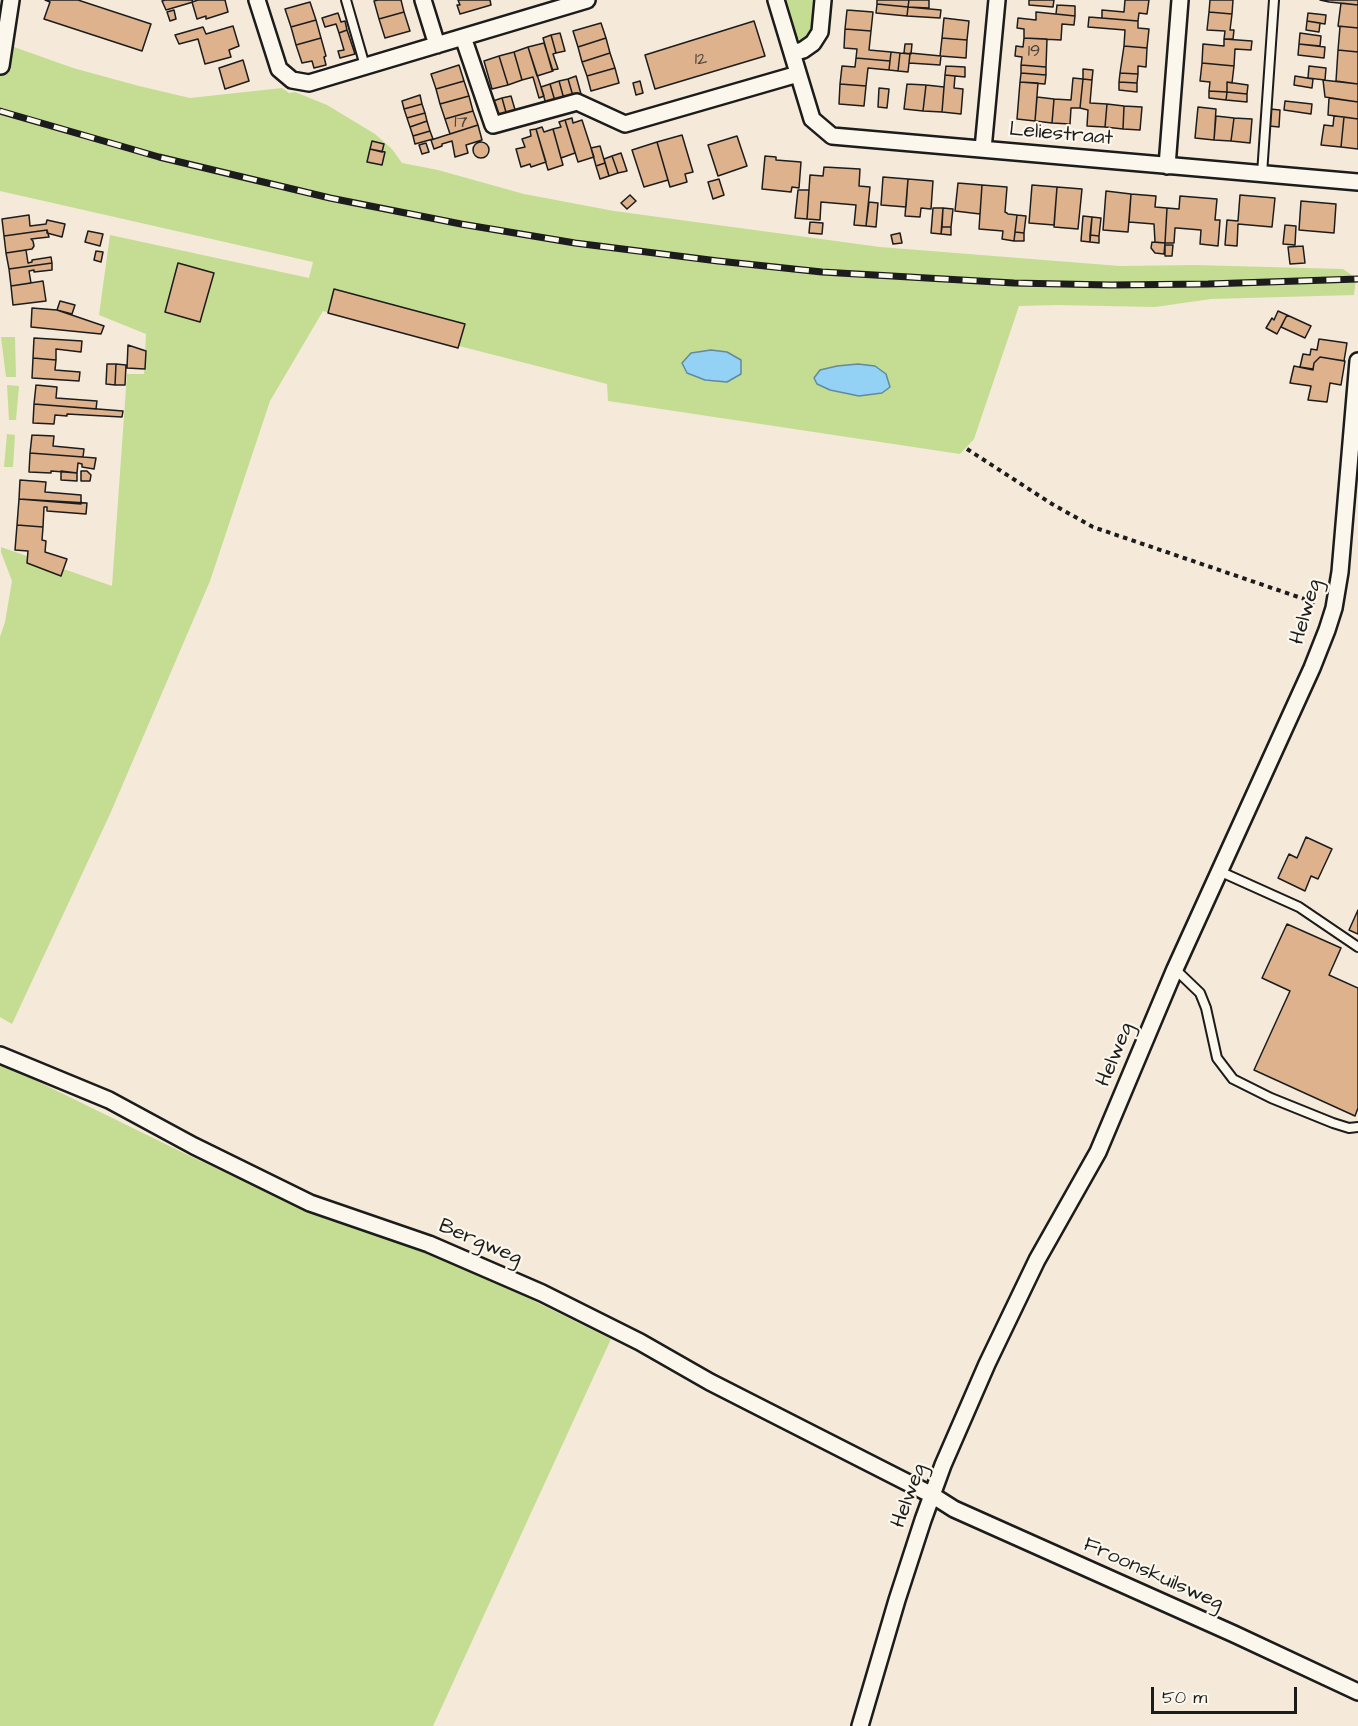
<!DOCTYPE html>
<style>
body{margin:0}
#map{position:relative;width:1358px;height:1726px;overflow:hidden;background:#f5e9d9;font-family:"Architects Daughter",sans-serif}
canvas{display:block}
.scale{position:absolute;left:1151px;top:1687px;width:146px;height:27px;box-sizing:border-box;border:3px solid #1c1c1c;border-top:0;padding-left:8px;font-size:18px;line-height:21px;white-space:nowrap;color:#1c1c1c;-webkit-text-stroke:4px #fbf7ec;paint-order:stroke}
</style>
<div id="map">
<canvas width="1358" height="1726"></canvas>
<div class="scale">50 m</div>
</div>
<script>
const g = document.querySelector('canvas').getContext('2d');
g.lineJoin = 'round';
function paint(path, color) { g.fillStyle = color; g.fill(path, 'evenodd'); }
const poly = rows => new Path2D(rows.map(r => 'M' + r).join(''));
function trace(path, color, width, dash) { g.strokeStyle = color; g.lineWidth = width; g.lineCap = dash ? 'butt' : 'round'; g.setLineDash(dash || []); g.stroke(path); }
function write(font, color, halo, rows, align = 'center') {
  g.font = font + ' "Architects Daughter",sans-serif'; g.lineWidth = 4.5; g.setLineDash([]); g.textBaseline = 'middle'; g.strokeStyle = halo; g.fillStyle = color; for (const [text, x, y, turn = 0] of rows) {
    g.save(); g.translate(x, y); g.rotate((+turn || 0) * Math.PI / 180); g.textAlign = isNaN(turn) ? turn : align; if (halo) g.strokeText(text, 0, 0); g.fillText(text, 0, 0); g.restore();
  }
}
const green = poly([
 [785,0,817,0,815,21,811,36,803,41,796,38],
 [0,42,73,68,139,86,190,98,282,88,289,93,295,92,327,105,375,134,392,149,402,163,438,170,524,194,614,211,880,247,1120,266,1194,265,1343,269,1356,278,1354,295,1211,299,1155,307,1056,305,1019,306,974,439,960,454,608,401,607,384,323,311,270,401,210,581,110,814,12,1024,0,1017,0,637,5,622,12,581,1,552,1,547,112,586,127,374,144,374,146,334,99,315,110,235,309,278,313,262,0,191],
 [1,337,15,337,16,377,6,377],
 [7,385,19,386,16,420,9,420],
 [7,434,15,435,13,467,4,467],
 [0,1063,192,1157,321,1216,416,1248,522,1295,611,1339,433,1726,0,1726]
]);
const water = poly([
 [711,350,727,352,741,360,741,374,727,382,705,380,687,373,682,363,691,353,711,350],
 [858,364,875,366,886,374,890,387,882,393,859,396,830,390,817,384,814,378,820,370,837,366,858,364]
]);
const building = poly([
 [45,0,78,0,151,24,142,51,44,19,50,2,45,0],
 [165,0,192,0,193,2,166,10,162,1,165,0],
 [198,0,225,0,228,12,206,19,206,16,197,19,192,2,198,0],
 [378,0,401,0,404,12,379,19,374,1,378,0],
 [458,0,490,0,491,5,460,14,457,5,460,5,458,0],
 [877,0,909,0,908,7,877,4,877,0],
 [909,0,929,0,929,8,908,7,909,0],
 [1029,0,1054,0,1053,7,1029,5,1029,0],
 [1125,0,1149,0,1147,14,1139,13,1138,21,1102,18,1102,10,1124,12,1125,0],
 [1210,0,1233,0,1232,14,1209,12,1210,0],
 [1320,0,1358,0,1358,5,1329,2,1320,0],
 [310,2,316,20,291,27,285,9,310,2],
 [1341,3,1358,5,1358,28,1338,26,1341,3],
 [877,4,908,7,907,16,876,13,877,4],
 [1057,5,1075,6,1075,16,1056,14,1057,5],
 [908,7,941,10,940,18,907,16,908,7],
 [174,10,176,19,170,21,167,12,174,10],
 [847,10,873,12,871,31,845,29,847,10],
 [404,12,410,31,385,38,379,19,404,12],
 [1036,12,1075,16,1074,25,1062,24,1061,40,1024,38,1024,29,1017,28,1018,18,1036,20,1036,12],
 [1209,12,1232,14,1230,30,1234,30,1233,39,1224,39,1225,31,1207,30,1209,12],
 [338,13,341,22,345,21,347,30,339,33,336,24,325,27,322,18,338,13],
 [1308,13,1326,15,1325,24,1307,21,1308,13],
 [1089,17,1138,21,1138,28,1149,29,1147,48,1124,46,1125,30,1088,27,1089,17],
 [944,18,969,21,967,40,942,38,944,18],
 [316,20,321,38,296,45,291,27,316,20],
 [754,21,765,56,655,89,645,55,754,21],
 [1307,21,1320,23,1319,32,1306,30,1307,21],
 [601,23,606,38,578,47,573,31,601,23],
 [233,26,239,46,229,50,231,57,205,64,198,39,179,44,175,35,203,27,206,34,233,26],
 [1338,26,1358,28,1358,52,1338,50,1340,27,1338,26],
 [845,29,871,31,869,50,891,52,890,61,856,58,857,49,844,48,845,29],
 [347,30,355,54,340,58,338,51,344,50,339,33,347,30],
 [560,33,565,51,556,53,551,35,560,33],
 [1300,33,1321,36,1320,46,1299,44,1300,33],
 [551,35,556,53,553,54,558,69,552,70,543,38,551,35],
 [321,38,326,56,324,57,326,65,314,68,312,61,302,63,296,45,321,38],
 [606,38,610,53,582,62,578,47,606,38],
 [942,38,967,40,966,58,940,56,942,38],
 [1024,38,1047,39,1046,67,1021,65,1022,57,1015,56,1016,46,1023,47,1024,38],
 [1224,39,1252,41,1251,50,1235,49,1234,66,1202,63,1203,44,1224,46,1224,39],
 [544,43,553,71,537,76,528,47,544,43],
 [905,44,912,44,911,54,904,53,905,44],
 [1299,44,1325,47,1324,58,1298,55,1299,44],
 [1124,46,1147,48,1146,67,1138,66,1138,74,1120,73,1124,46],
 [528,47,544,96,539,98,533,77,522,80,514,52,528,47],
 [1338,50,1358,52,1358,84,1336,81,1338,50],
 [514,52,522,80,508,85,499,56,514,52],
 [891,52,900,53,898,71,889,70,891,52],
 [610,53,615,68,587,76,582,62,610,53],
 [900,53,910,54,908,72,898,71,900,53],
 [910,53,941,56,940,65,909,63,910,53],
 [499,56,508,85,492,89,484,61,499,56],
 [856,58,890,61,889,70,868,68,866,86,840,84,842,66,855,67,856,58],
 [243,60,249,81,225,89,219,68,243,60],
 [1202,63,1234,66,1232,83,1227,82,1227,92,1209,91,1210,82,1200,81,1202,63],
 [459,65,464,81,436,89,431,74,459,65],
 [1021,65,1046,67,1046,75,1021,73,1021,65],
 [946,66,965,67,965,77,945,75,946,66],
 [1309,66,1326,68,1325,80,1308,78,1309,66],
 [615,68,619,83,591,91,587,76,615,68],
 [1083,69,1093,70,1092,80,1083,79,1083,69],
 [1021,73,1046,75,1045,84,1020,82,1021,73],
 [1120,73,1138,74,1137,83,1119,82,1120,73],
 [945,75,955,76,954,88,963,89,961,114,942,112,945,75],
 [576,76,581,94,573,96,568,79,576,76],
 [1295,76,1313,79,1312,88,1294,85,1295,76],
 [1073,78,1083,79,1080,108,1071,108,1070,124,1052,123,1054,99,1071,100,1073,78],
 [568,79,573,96,564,99,559,81,568,79],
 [1083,79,1092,80,1090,103,1107,104,1105,127,1087,126,1088,110,1080,108,1083,79],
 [1323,80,1358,84,1358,102,1325,97,1323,80],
 [464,81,469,96,440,104,436,89,464,81],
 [559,81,564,99,555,101,550,84,559,81],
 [640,81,643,93,636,95,633,83,640,81],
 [1020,82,1038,83,1035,121,1017,119,1020,82],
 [1119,82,1137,83,1137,92,1119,90,1119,82],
 [1227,82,1248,85,1247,94,1227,92,1227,82],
 [550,84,555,101,546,104,541,87,550,84],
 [840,84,866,86,864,106,839,104,840,84],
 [907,84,926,85,923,111,904,109,907,84],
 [926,85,944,87,942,112,923,111,926,85],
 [879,88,889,89,887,108,878,107,879,88],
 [1209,91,1227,92,1226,100,1209,98,1209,91],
 [1227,92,1247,94,1247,102,1226,100,1227,92],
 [420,95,422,104,404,109,402,101,420,95],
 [469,96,473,111,445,119,440,104,469,96],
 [511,96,516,113,507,116,502,98,511,96],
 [1037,97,1054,99,1052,123,1035,121,1037,97],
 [502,98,507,116,499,119,493,101,502,98],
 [1329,98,1358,102,1358,119,1328,115,1329,98],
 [1285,101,1312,104,1311,114,1284,110,1285,101],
 [422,104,425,113,407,118,404,109,422,104],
 [1107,104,1124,106,1123,129,1105,127,1107,104],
 [1124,106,1142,107,1140,130,1123,129,1124,106],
 [1198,107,1216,109,1214,140,1195,138,1198,107],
 [1270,109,1280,110,1279,127,1269,126,1270,109],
 [473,111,478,125,450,134,445,119,473,111],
 [425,113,427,121,410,127,407,118,425,113],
 [1216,116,1234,118,1231,141,1214,140,1216,116],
 [1334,116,1344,117,1341,147,1321,145,1324,125,1333,126,1334,116],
 [1344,117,1358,119,1358,149,1341,147,1344,117],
 [572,118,573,123,582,120,594,157,578,162,565,120,572,118],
 [1234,118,1252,119,1250,143,1231,141,1234,118],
 [565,120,575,153,561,158,553,129,561,127,559,122,565,120],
 [427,121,430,131,413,136,410,127,427,121],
 [478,125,482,140,466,145,468,153,455,157,452,141,442,144,442,146,434,149,431,140,478,125],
 [542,127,544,132,553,129,563,165,548,170,536,129,542,127],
 [536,129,546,162,531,167,530,164,521,167,516,149,525,147,522,139,531,136,530,130,536,129],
 [430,131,433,139,415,144,413,136,430,131],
 [682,135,693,172,685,174,687,182,670,187,657,142,682,135],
 [737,136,747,166,718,176,708,145,737,136],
 [372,141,384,144,382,152,370,149,372,141],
 [657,142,668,180,644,187,632,150,657,142],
 '473 150a8 8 0 1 1 16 0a8 8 0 1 1-16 0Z',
 [426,143,429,152,422,154,419,145,426,143],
 [600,146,605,163,596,166,591,148,600,146],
 [370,149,385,152,382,165,367,162,370,149],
 [621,153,627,171,618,173,612,156,621,153],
 [612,156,618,173,609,176,604,159,612,156],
 [765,156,776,157,776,160,801,162,799,188,792,187,791,192,762,189,765,156],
 [605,163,609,176,600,179,596,166,605,163],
 [824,167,860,169,859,186,870,187,866,226,854,225,856,205,821,202,820,220,807,219,810,175,823,176,824,167],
 [883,177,908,179,906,207,881,205,883,177],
 [719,179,724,195,713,199,708,182,719,179],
 [908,179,933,181,931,209,921,208,920,217,905,216,908,179],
 [958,183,982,185,980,214,955,211,958,183],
 [982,185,1007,187,1005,212,1007,213,1008,214,1017,215,1014,241,1002,239,1003,231,979,229,982,185],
 [1032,185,1057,187,1054,225,1029,223,1032,185],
 [1057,187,1082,189,1078,229,1054,227,1057,187],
 [798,190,809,190,807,219,795,218,798,190],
 [1106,191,1131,194,1128,232,1103,230,1106,191],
 [1131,194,1156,196,1155,207,1167,208,1165,243,1155,242,1154,224,1129,222,1131,194],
 [630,195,636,201,627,209,621,203,630,195],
 [1240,195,1275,198,1272,227,1238,224,1237,246,1225,245,1227,220,1238,221,1240,195],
 [1180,196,1217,199,1215,220,1220,220,1218,246,1200,244,1201,230,1177,228,1175,228,1174,243,1165,243,1167,208,1179,209,1180,196],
 [1301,201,1336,204,1334,233,1299,230,1301,201],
 [869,202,878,203,876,227,866,226,869,202],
 [933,208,943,208,941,234,931,233,933,208],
 [943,208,953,209,951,227,942,227,943,208],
 [29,215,30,226,46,224,47,220,65,224,62,237,47,233,47,230,4,236,2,219,29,215],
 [1017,215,1026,216,1024,233,1015,232,1017,215],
 [1083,216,1092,217,1090,242,1081,241,1083,216],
 [1092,217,1101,218,1099,236,1090,235,1092,217],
 [810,222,823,223,822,234,809,233,810,222],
 [1285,225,1296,226,1295,245,1283,244,1285,225],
 [942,227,951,227,951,235,941,234,942,227],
 [47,230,49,237,31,239,33,241,34,246,32,249,6,253,4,236,47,230],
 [88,231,103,234,100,246,85,242,88,231],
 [1015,232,1024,233,1024,241,1014,241,1015,232],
 [900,233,902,243,893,244,891,235,900,233],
 [1090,235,1099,236,1099,243,1090,242,1090,235],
 [1152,242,1165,243,1164,254,1155,253,1151,248,1152,242],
 [1165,245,1173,245,1172,256,1165,256,1165,245],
 [1303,246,1305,263,1290,264,1288,247,1303,246],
 [26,250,28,263,32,262,32,260,51,257,52,263,9,269,6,253,26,250],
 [96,251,103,252,101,262,94,260,96,251],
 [52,263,52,270,34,272,34,270,29,271,31,283,11,286,9,269,52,263],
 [178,263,214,273,200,322,165,312,178,263],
 [43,281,46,301,13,305,11,286,43,281],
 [334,289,465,324,458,348,328,313,334,289],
 [60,301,75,305,72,314,57,310,60,301],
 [32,308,57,310,104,326,101,334,31,327,32,308],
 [1278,311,1287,315,1277,334,1266,328,1272,318,1274,320,1278,311],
 [1287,315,1311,326,1305,338,1281,327,1287,315],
 [34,338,82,341,81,352,56,349,56,360,33,358,34,338],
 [1319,339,1347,343,1344,361,1320,357,1314,363,1313,369,1300,367,1303,354,1310,355,1311,349,1317,350,1319,339],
 [128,345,146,351,145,369,127,368,128,345],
 [1320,357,1345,361,1341,385,1330,383,1327,402,1308,400,1311,386,1290,383,1294,366,1313,370,1314,363,1320,357],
 [33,358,56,360,55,370,80,372,79,381,32,378,33,358],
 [107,364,116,364,115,385,106,384,107,364],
 [116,364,126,365,125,385,115,385,116,364],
 [36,385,57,387,56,398,97,401,96,409,34,404,36,385],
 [34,404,123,411,122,417,67,414,67,416,55,415,54,424,33,423,34,404],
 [32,435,54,436,53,446,84,449,83,457,30,453,32,435],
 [30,453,96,458,94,469,82,467,82,464,78,463,77,473,51,471,51,473,29,472,30,453],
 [61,471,77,473,77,481,61,480,61,471],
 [81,471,87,471,91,475,90,481,81,481,81,471],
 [20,480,46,482,45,492,81,495,81,504,19,499,20,480],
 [19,499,87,503,86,514,47,511,47,507,44,507,43,527,17,525,19,499],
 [17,525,43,527,42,540,46,541,45,552,67,559,61,576,27,563,28,551,15,550,17,525],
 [1306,837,1332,849,1318,879,1311,876,1305,891,1278,878,1289,854,1297,858,1306,837],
 [1358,910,1358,934,1349,930,1358,910],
 [1287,924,1341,948,1329,975,1358,988,1358,1108,1355,1116,1254,1070,1290,991,1262,978,1287,924]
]);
const path = poly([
 [967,449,1052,504,1093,527,1319,604]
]);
const lane = poly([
 [346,0,365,66],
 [1262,174,1274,0],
 [1219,871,1299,907,1358,947],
 [1175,969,1200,993,1206,1008,1217,1058,1233,1079,1271,1098,1333,1123,1349,1128,1358,1127]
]);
const street = poly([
 [257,0,279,69,292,80,309,83,587,0],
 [423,0,437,45],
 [776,0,812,119,832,136,1358,182],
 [463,37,493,125,577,102,625,124,798,74],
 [792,53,803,50,813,43,820,32,823,0],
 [1,66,11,0],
 [983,149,997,0],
 [1167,166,1180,0],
 [0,1055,109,1100,194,1146,310,1203,429,1244,542,1293,640,1342,710,1382,932,1495,954,1509,1234,1634,1358,1692],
 [860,1726,897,1600,923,1520,943,1465,987,1364,1037,1260,1098,1152,1175,969,1312,668,1327,630,1334,608,1340,572,1358,361]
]);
const rail = poly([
 [0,111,159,157,330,198,461,224,575,243,718,261,822,272,1014,283,1110,285,1208,284,1358,279]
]);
const numberNames = [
 ["19",1034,52],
 ["12",701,60],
 ["17",461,123]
];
const streetNames = [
 ["Leliestraat",1061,135,5],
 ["Helweg",1307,612,-74],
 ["Helweg",1116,1055,-68],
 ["Bergweg",480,1243,23],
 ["Helweg",910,1496,-70],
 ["Froonskuilsweg",1153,1575,24]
];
paint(green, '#c4dd93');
paint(water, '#93d2f4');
trace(water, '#63899e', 1.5);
paint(building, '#ddb28d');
trace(building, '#1c1c1c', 1.5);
trace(lane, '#1c1c1c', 12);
trace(street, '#1c1c1c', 20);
trace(path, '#1c1c1c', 4, [4.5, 4.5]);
trace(lane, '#fbf7ec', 8);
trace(street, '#fbf7ec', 15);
trace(rail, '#1c1c1c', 7);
trace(rail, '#fbf7ec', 4.5, [14]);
write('18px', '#4c4238', null, numberNames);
write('21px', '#1c1c1c', '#fbf7ec', streetNames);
</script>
